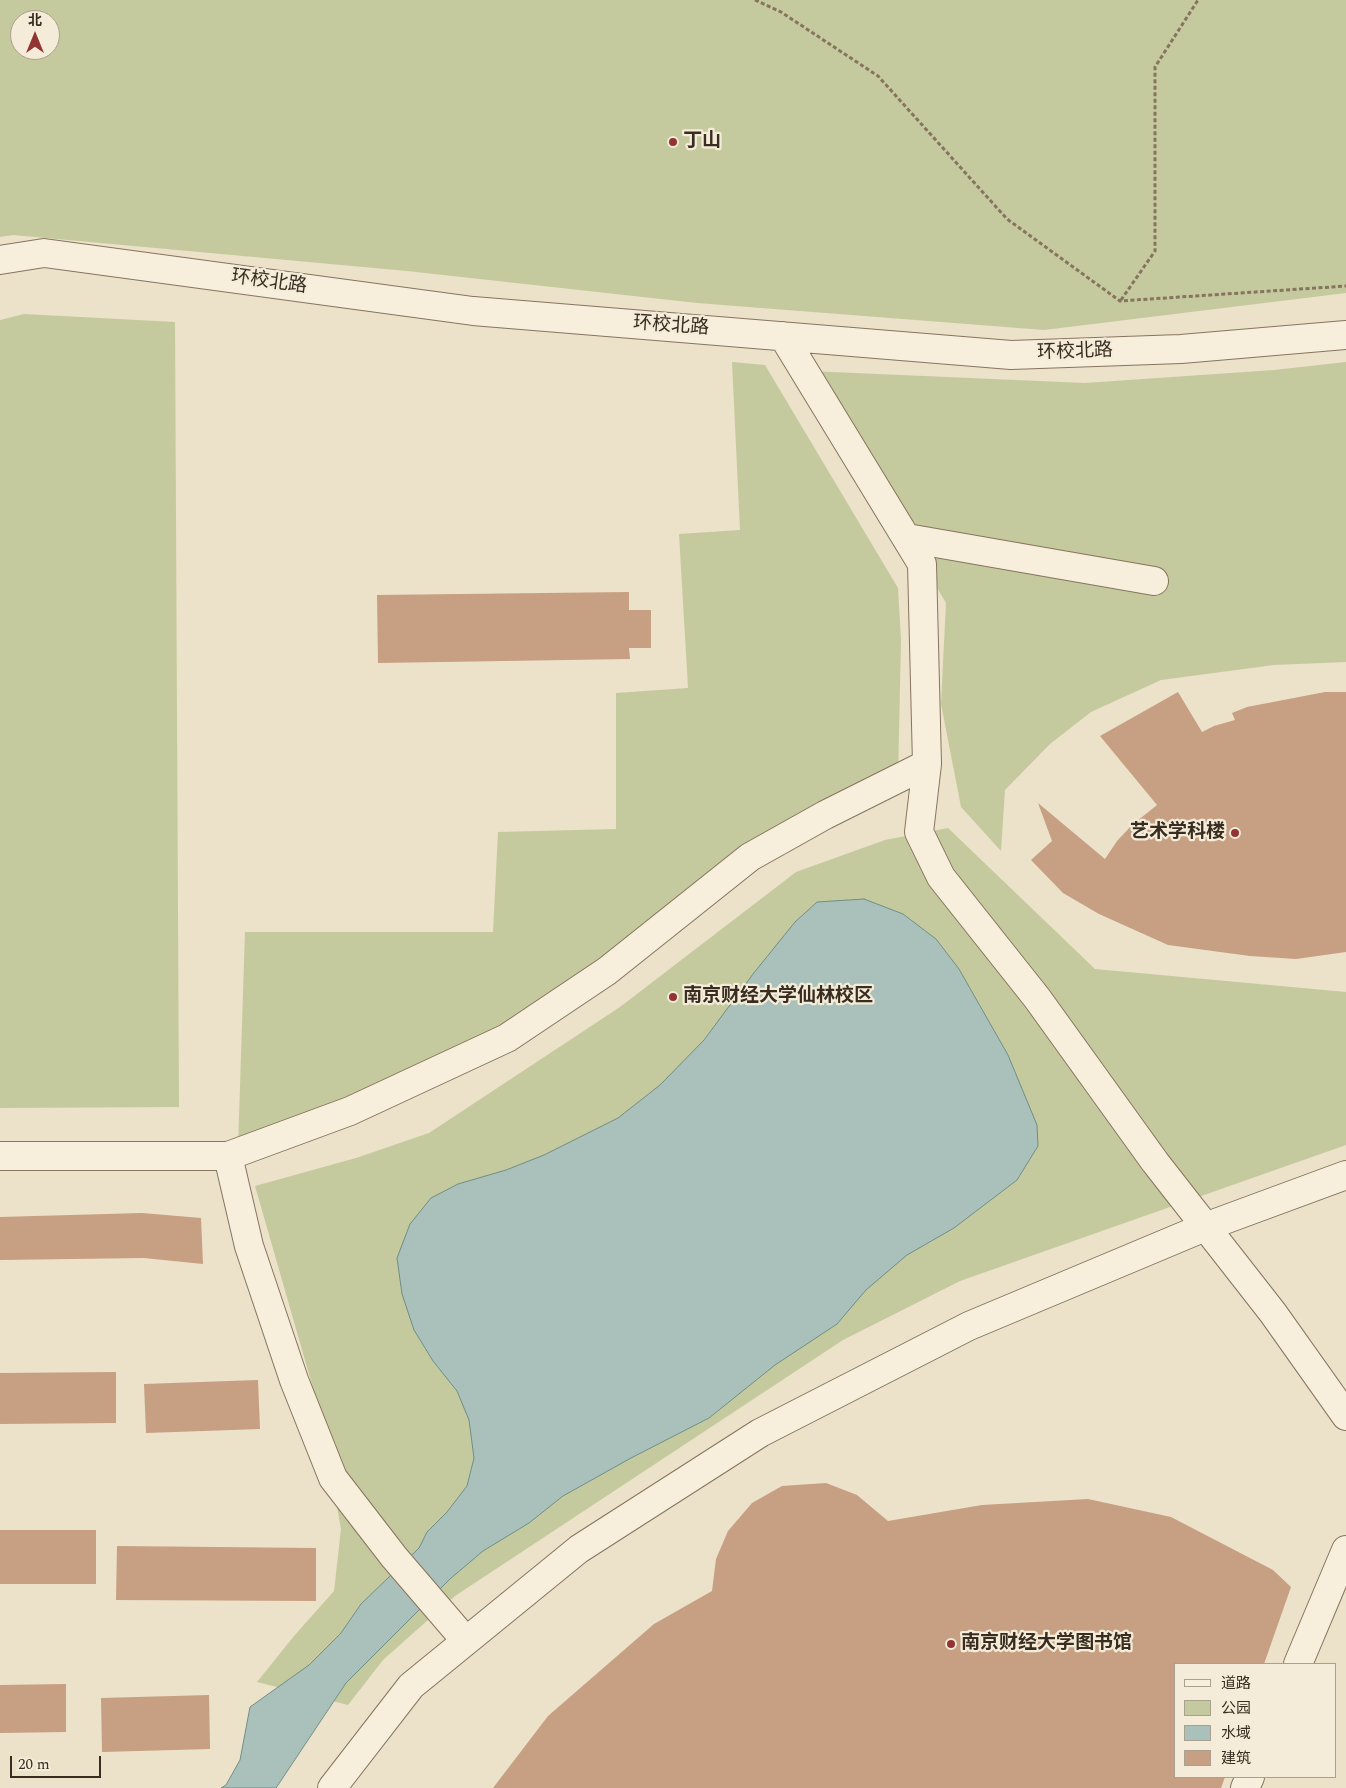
<!DOCTYPE html>
<meta charset="utf-8">
<style>
body{margin:0}
#map{position:relative;width:1346px;height:1788px;overflow:hidden;background:#ece1c9;font-family:Spectral,"Noto Sans SC",serif}
canvas{display:block}
.legend{position:absolute;left:1174px;top:1663px;width:162px;height:115px;box-sizing:border-box;background:#f4ecd8;border:1px solid #a9a08f;margin:0;padding:6px 9px;list-style:none;font-size:15px;color:#392d21}
.legend li{display:flex;align-items:center;gap:10px;height:25px}
.legend b{width:25px;border:1px solid #a9a08f}
.north{position:absolute;left:10px;top:10px;width:50px;height:50px;box-sizing:border-box;background:#f4ecd8;border:1px solid #a9a08f;border-radius:50%;rotate:0deg;font-size:14px;font-weight:700;line-height:20px;text-align:center;color:#392d21}
.north::after{content:'';display:block;margin:auto;width:18px;height:22px;background:#923334;clip-path:polygon(50% 0,100% 100%,50% 72%,0 100%)}
.scale{position:absolute;left:10px;top:1756px;width:91px;height:22px;box-sizing:border-box;border:2px solid #392d21;border-top:0;padding-left:6px;font-size:15px;line-height:18px;white-space:nowrap;color:#392d21;-webkit-text-stroke:4px #f4ecd8;paint-order:stroke}
</style>
<div id="map">
<canvas width="1346" height="1788"></canvas>
<ul class="legend">
<li><b style="height:6px;background:#f7efdc"></b>道路</li>
<li><b style="height:14px;background:#c4ca9d"></b>公园</li>
<li><b style="height:14px;background:#aac0ba"></b>水域</li>
<li><b style="height:14px;background:#c79f82"></b>建筑</li>
</ul>
<div class="north">北</div>
<div class="scale">20 m</div>
</div>
<script>
const g = document.querySelector('canvas').getContext('2d');
g.lineJoin = 'round';
function paint(path, color) { g.fillStyle = color; g.fill(path, 'evenodd'); }
const poly = rows => new Path2D(rows.map(r => 'M' + r).join(''));
function trace(path, color, width, dash) { g.strokeStyle = color; g.lineWidth = width; g.lineCap = dash ? 'butt' : 'round'; g.setLineDash(dash || []); g.stroke(path); }
function write(font, color, halo, rows, align = 'center') {
  g.font = font + ' Spectral,"Noto Sans SC",serif'; g.lineWidth = 4.5; g.setLineDash([]); g.textBaseline = 'middle'; g.strokeStyle = halo; g.fillStyle = color; for (const [text, x, y, turn = 0] of rows) {
    g.save(); g.translate(x, y); g.rotate((+turn || 0) * Math.PI / 180); g.textAlign = isNaN(turn) ? turn : align; if (halo) g.strokeText(text, 0, 0); g.fillText(text, 0, 0); g.restore();
  }
}
const green = poly([
 [0,0,1346,0,1346,293,1044,330,697,303,407,271,13,235,0,237],
 [20,20,50,20,50,50,20,50],
 [24,314,175,322,179,1107,0,1108,0,320],
 [732,362,765,365,898,588,901,640,898,779,829,813,529,1024,238,1148,245,932,493,932,498,832,616,829,616,693,688,688,679,534,740,530],
 [1346,362,1346,662,1274,665,1161,680,1091,712,1050,744,1005,790,1001,851,961,807,941,704,946,603,809,371,1085,383,1274,370],
 [948,828,1095,969,1346,992,1346,1145,960,1281,843,1340,455,1596,383,1660,348,1705,257,1682,294,1636,334,1591,341,1529,319,1409,255,1186,356,1158,429,1133,620,1007,796,872,885,840]
]);
const water = poly([
 [864,899,903,914,936,939,959,969,1008,1055,1037,1125,1038,1146,1017,1180,954,1228,907,1255,866,1290,837,1324,775,1365,709,1418,631,1458,563,1496,529,1523,483,1551,450,1579,346,1683,276,1788,221,1788,226,1785,240,1760,250,1707,309,1665,341,1633,361,1604,419,1548,427,1532,447,1512,467,1486,474,1458,469,1420,457,1391,433,1361,414,1330,402,1294,397,1258,410,1224,431,1198,458,1184,506,1170,544,1155,618,1118,660,1085,704,1040,753,974,795,922,817,902,864,899]
]);
const building = poly([
 [629,592,629,610,651,610,651,648,629,648,630,659,378,663,377,595],
 [1178,692,1202,732,1214,726,1235,720,1232,713,1247,707,1325,692,1346,692,1346,952,1296,959,1250,956,1168,945,1099,914,1063,893,1031,860,1052,841,1038,803,1105,859,1117,841,1132,825,1157,805,1100,736],
 [142,1213,201,1218,203,1264,144,1258,0,1260,0,1217],
 [116,1372,116,1423,0,1424,0,1373],
 [258,1380,260,1429,146,1433,144,1384],
 [826,1483,857,1495,888,1521,982,1505,1088,1499,1171,1517,1273,1570,1291,1587,1264,1664,1175,1664,1175,1777,1225,1777,1221,1788,493,1788,548,1716,654,1624,712,1591,716,1559,728,1531,752,1503,782,1486],
 [0,1530,96,1530,96,1584,0,1584],
 [117,1546,316,1548,316,1601,116,1600],
 [66,1684,66,1732,0,1733,0,1685],
 [209,1695,210,1749,102,1752,101,1698]
]);
const path = poly([
 [755,0,781,12,878,76,1007,219,1120,301,1346,286],
 [1121,300,1155,251,1155,67,1198,0]
]);
const street = poly([
 [0,260,44,253,473,311,1011,355,1181,349,1346,335],
 [907,538,1154,581],
 [927,764,919,832,941,877,1037,998,1155,1162,1273,1313,1346,1416],
 [0,1156,228,1156,350,1111,507,1038,607,971,750,857,825,815,927,764,922,564,783,336],
 [228,1156,249,1246,294,1380,333,1478,394,1557,466,1641],
 [1298,1664,1346,1550],
 [332,1788,411,1686,579,1549,760,1433,969,1326,1205,1227,1346,1175],
 [1245,1788,1250,1777]
]);
const markers = [
 [673,142,5,"#923334"],
 [1235,833,5,"#923334"],
 [673,997,5,"#923334"],
 [951,1644,5,"#923334"]
];
const poiNames = [
 ["丁山",683,142],
 ["艺术学科楼",1225,833,"right"],
 ["南京财经大学仙林校区",683,997],
 ["南京财经大学图书馆",961,1644]
];
const streetNames = [
 ["环校北路",269,283,8],
 ["环校北路",671,327,4],
 ["环校北路",1075,353,-2]
];
paint(green, '#c4ca9d');
paint(water, '#aac0ba');
trace(water, '#708f87', 1);
paint(building, '#c79f82');
trace(street, '#87745f', 30);
trace(path, '#87745f', 3, [4, 2.5]);
trace(street, '#f7efdc', 28);
for (const [x, y, r, color] of markers) { const dot = new Path2D(); dot.arc(x, y, r, 0, 2 * Math.PI); g.fillStyle = color; g.fill(dot); trace(dot, '#f4ecd8', 2); }
write('bold 19px', '#392d21', '#f4ecd8', poiNames, 'left');
write('19px', '#392d21', '#f4ecd8', streetNames);
</script>
